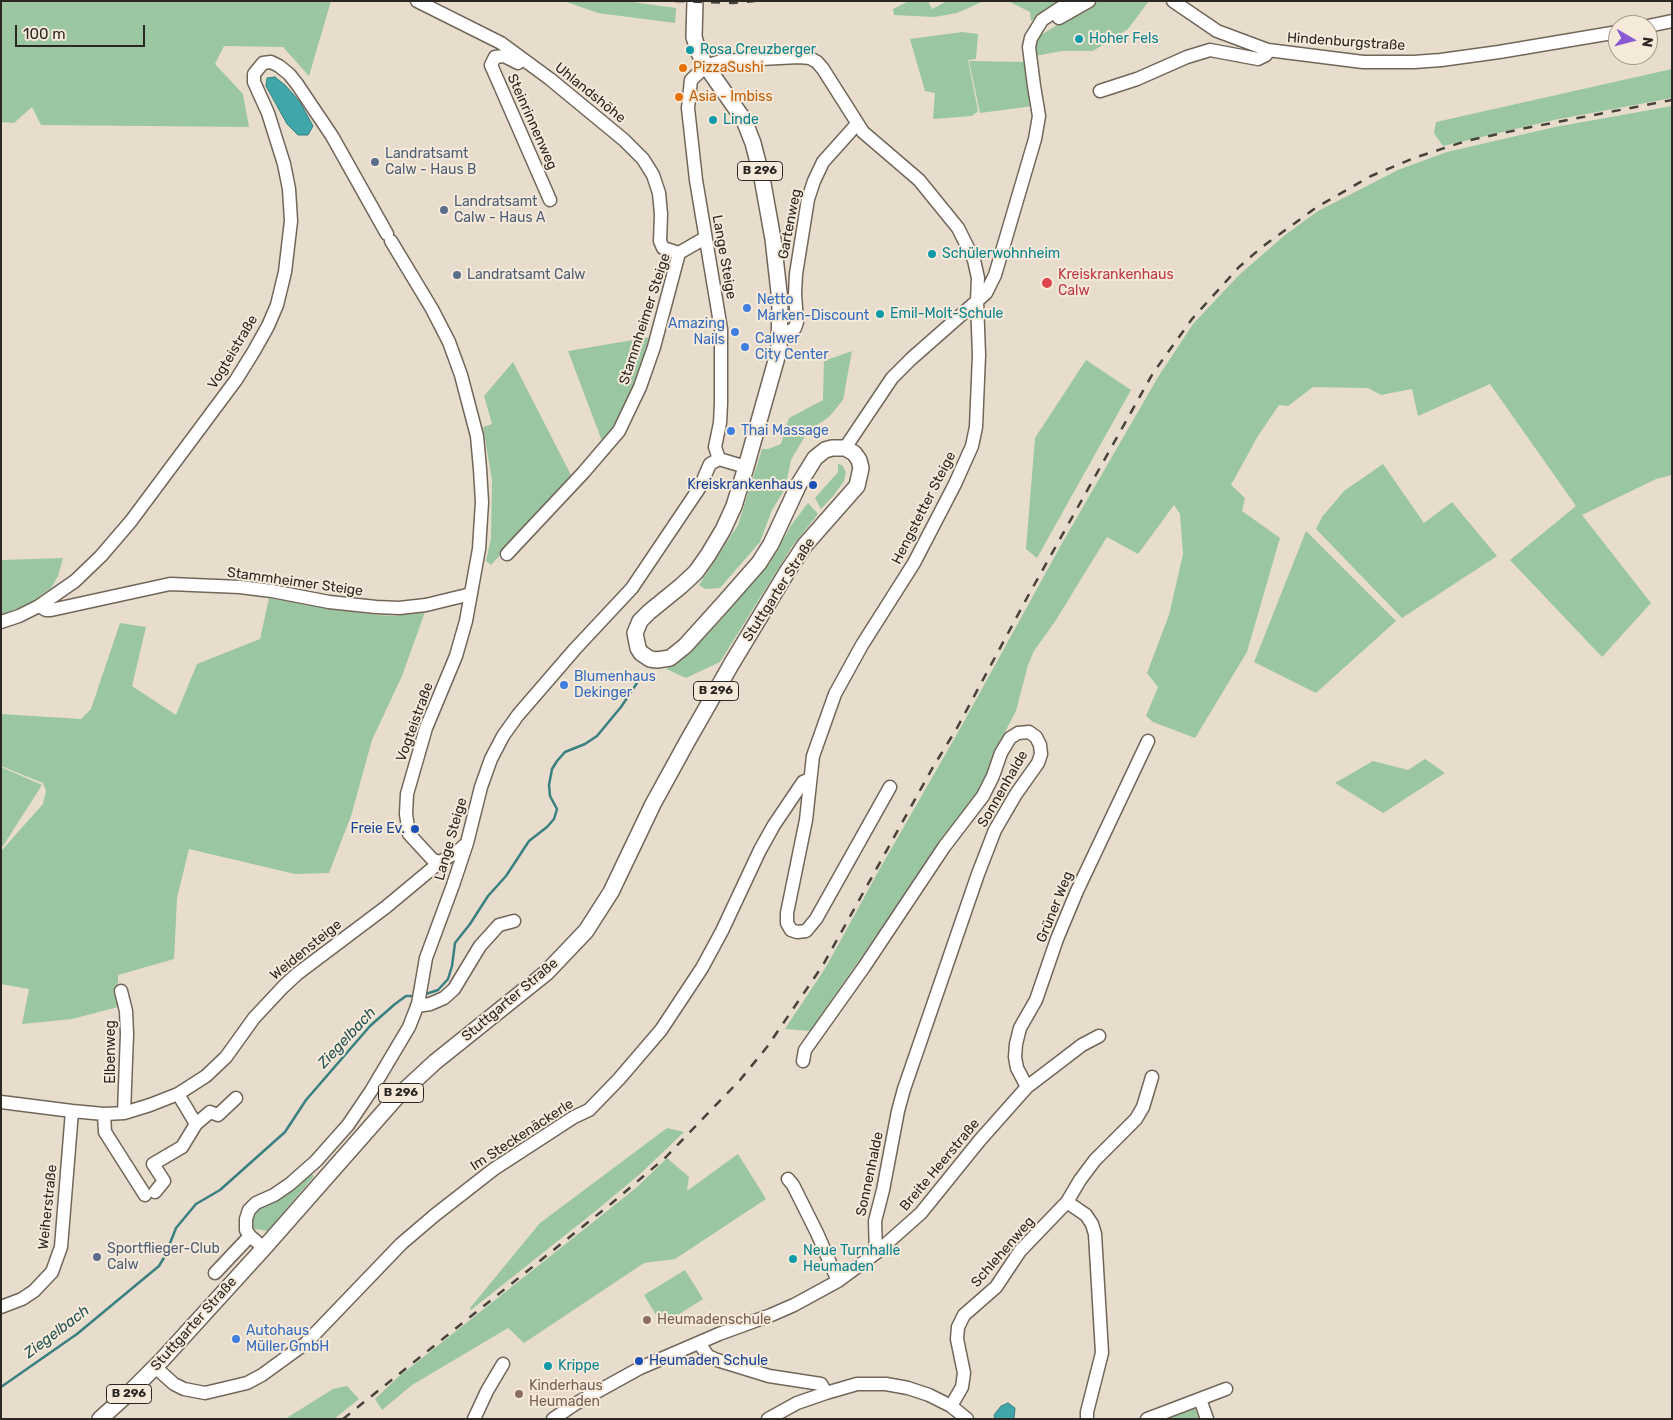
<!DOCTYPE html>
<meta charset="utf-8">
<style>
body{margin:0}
#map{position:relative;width:1673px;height:1420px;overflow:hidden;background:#e8dccd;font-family:Rubik,sans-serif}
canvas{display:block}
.frame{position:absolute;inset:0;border:2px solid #2c2722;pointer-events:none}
.north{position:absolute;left:1608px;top:15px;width:50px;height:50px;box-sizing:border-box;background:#f5eada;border:1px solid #a59c90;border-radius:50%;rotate:98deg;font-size:14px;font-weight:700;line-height:20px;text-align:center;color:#2c2722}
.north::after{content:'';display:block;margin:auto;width:18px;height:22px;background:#8a58d0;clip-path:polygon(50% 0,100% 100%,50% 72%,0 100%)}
.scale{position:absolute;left:15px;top:25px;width:130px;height:22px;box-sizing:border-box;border:2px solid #2c2722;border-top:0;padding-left:6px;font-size:15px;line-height:18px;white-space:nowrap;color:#2c2722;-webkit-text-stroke:4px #f5eada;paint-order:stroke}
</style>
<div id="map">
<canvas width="1673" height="1420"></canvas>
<div class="frame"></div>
<div class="north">N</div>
<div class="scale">100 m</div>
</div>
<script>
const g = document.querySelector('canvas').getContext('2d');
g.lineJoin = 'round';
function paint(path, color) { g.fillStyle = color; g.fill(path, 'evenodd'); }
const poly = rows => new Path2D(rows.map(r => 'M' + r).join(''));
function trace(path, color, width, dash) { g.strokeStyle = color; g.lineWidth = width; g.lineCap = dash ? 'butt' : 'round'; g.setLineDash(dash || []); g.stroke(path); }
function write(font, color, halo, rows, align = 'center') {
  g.font = font + ' Rubik,sans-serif'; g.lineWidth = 4; g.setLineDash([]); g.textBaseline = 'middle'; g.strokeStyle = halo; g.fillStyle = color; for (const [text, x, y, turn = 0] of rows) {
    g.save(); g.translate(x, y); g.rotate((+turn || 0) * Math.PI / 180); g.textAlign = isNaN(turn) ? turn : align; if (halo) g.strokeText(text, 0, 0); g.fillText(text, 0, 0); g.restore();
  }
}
const green = poly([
 [1,1,331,1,309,76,283,47,224,46,215,64,243,94,249,127,41,125,32,107,14,123,1,122],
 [564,1,625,1,676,8,675,23,598,13],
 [909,1,928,1,932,9,947,1,984,1,957,13,934,17,894,15,893,9],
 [1008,1,1061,1,1031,21,1030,12],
 [1096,1,1149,1,1128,29,1093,51,1062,51,1035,56,1033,40],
 [962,32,978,34,976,59,968,60,978,111,972,116,933,119,935,93,925,91,910,39],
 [969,61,1026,62,1033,106,980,113],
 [1672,69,1672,98,1554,120,1443,146,1434,133,1436,122],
 [1672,106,1672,475,1656,479,1582,515,1651,603,1602,657,1510,560,1576,506,1490,384,1418,416,1412,389,1381,395,1368,388,1313,387,1288,406,1279,405,1258,436,1231,485,1245,498,1242,511,1280,538,1247,652,1195,738,1153,722,1146,716,1158,687,1147,673,1169,615,1183,554,1180,514,1174,505,1138,554,1107,537,1056,620,1034,651,1028,665,1016,711,996,749,979,793,940,844,810,1031,785,1029,826,967,878,872,961,727,1061,545,1158,377,1193,324,1239,275,1285,235,1318,211,1398,170,1447,152,1555,127],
 [651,337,636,383,617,424,602,441,568,351],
 [852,351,843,400,829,417,808,431,791,460,785,489,772,510,760,542,720,588,705,589,699,585,738,525,762,449,768,449,781,444,789,418,823,400,824,361],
 [1086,360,1131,390,1037,558,1026,549,1035,438],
 [513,362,572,477,491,565,486,561,491,538,492,480,483,427,492,424,484,396],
 [838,464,842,465,846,472,844,481,834,495,821,509,815,498,838,472],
 [1383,464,1424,523,1452,502,1497,556,1402,618,1316,529,1322,517,1344,491],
 [808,503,818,514,791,548,720,662,686,678,666,669,682,660,720,621,770,563,792,524],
 [1306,531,1396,621,1316,693,1254,662],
 [63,558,58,576,51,588,30,603,1,615,1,560],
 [269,598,329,609,377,615,395,616,426,609,402,676,372,740,351,816,329,873,295,874,189,849,177,898,174,959,118,975,118,983,113,990,118,1007,72,1019,22,1024,29,989,1,984,1,854,2,850,43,804,46,791,43,783,1,766,1,714,81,719,91,709,120,623,146,627,132,686,176,715,197,664,260,639],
 [1425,759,1445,773,1383,813,1335,783,1373,761,1408,770],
 [1,767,42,785,3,846,1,845],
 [667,1128,684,1132,640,1174,598,1209,471,1310,470,1308,540,1223],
 [738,1154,766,1199,675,1259,644,1263,524,1343,508,1328,412,1385,382,1410,375,1399,397,1378,636,1188,667,1158,689,1177,687,1191],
 [311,1173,314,1176,268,1231,255,1229,251,1224,251,1214],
 [685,1270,703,1299,662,1325,644,1295],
 [347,1386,359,1399,334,1419,285,1419,333,1389],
 [1190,1407,1195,1408,1199,1419,1172,1419,1170,1415]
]);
const water = poly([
 [275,77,285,85,300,102,313,126,308,135,298,135,287,124,266,86,267,78,275,77],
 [1008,1403,1015,1408,1014,1419,995,1419,994,1415,1001,1406,1008,1403]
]);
const stream = poly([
 [423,995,438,990,448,979,452,966,455,943,470,924,488,896,506,876,529,841,547,827,554,819,557,809,550,796,549,785,552,769,557,761,565,752,585,744,597,736,621,707,641,677],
 [1,1387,77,1334,159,1266,165,1256,176,1228,196,1204,220,1190,285,1132,306,1100,370,1026,395,1004,406,996,415,996]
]);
const minor = poly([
 [417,1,501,43,550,79,624,140,643,159,653,175,659,193,661,214,660,241,663,248,679,253],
 [1173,1,1217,31,1268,50,1363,62,1414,62,1441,60,1499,52,1618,32],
 [1059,18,1089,1],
 [1648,26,1672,21],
 [518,63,504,56,495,57,491,65,550,200],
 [1100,91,1137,79,1187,57,1210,50,1258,59,1266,55,1268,50],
 [391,241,432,309,449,342,461,375,477,436,480,469,482,502,479,549,466,621,456,656,426,728,407,794,406,814,409,834,433,860,440,862],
 [781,332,790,331,795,328,797,322,795,294,796,274,808,199,814,181,823,162,857,124],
 [845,448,892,378,911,359,986,293,995,275,1035,139,1039,116,1034,86,1029,47,1031,38,1042,20,1071,1],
 [719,459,715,447,720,423,721,403,721,329,696,180,688,108,691,80,706,66,721,61,799,57,810,58,817,62,823,69,863,132,919,180,958,228,974,260,978,278,977,301,979,355,976,427,972,446,955,484,914,563,862,645,835,694,813,756,806,820,787,913,787,923,791,930,797,932,806,931,816,919,890,787],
 [507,554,583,473,619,431,640,387,654,347,679,253,705,238],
 [39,606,46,610,51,610,170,584,240,587,272,591,329,602,376,607,399,608,426,605,471,594],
 [1,622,19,616,39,606,75,581,101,556,131,521,236,380,254,351,268,326,277,305,285,272,291,221,289,189,284,164,268,113,254,82,254,74,263,63,271,62,279,66,289,74,297,84,332,136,387,234],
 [121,991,126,1011,127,1034,124,1113],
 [417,1006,430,1004,444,998,454,989,480,946,490,935,499,925,514,921],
 [803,1061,805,1050,864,967,944,847,983,796,993,776,1001,753,1010,738,1018,733,1029,732,1036,737,1040,745,1041,754,1038,763,1016,794,995,830,978,874,904,1089,898,1111,883,1190,875,1221,876,1253],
 [1027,1087,1017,1068,1015,1057,1016,1044,1020,1028,1036,1000,1057,939,1077,891,1148,741],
 [1,1102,72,1111,104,1114,124,1113,150,1105,178,1094,206,1076,226,1057,254,1018,283,987,297,974,386,907,440,862,458,851,467,843],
 [104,1114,105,1132,145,1195],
 [196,1124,210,1112,218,1115,236,1098],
 [788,1179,793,1185,817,1233,838,1281],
 [155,1192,164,1181,153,1164,182,1147,196,1124,178,1094],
 [1067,1202,1086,1215,1092,1224,1095,1234,1102,1353,1087,1412,1087,1419],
 [264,1248,250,1236,246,1230,246,1219,249,1210,256,1203,274,1195,290,1184,316,1161,348,1125,371,1091,409,1027,418,1004,426,958,453,885,467,843,481,787,491,759,503,736,518,715,575,649,632,588,700,487,710,464,719,459,746,467],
 [215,1273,250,1236],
 [1,1307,22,1299,34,1291,52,1272,61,1247,72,1111],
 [699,1343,708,1356,717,1360,769,1376,821,1384,826,1393],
 [155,1367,174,1384,184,1389,205,1393,247,1383,262,1375,306,1343,401,1244,435,1215,494,1169,574,1117,589,1110,619,1079,661,1030,702,968,722,931,760,850,774,825,803,782,810,779],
 [1200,1399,1207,1419],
 [951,1406,962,1387,964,1373,957,1339,958,1327,964,1315,996,1287,1020,1251,1067,1202,1080,1180,1095,1160,1136,1119,1143,1107,1152,1077],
 [474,1419,487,1391,503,1364],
 [553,1419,575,1404,640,1368,719,1334,771,1315,794,1305,838,1281,876,1253,921,1213,980,1140,1027,1087,1082,1045,1099,1036],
 [768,1419,797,1403,826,1393,857,1384,886,1384,908,1388,929,1395,951,1406,967,1419],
 [1147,1419,1226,1389]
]);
const major = poly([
 [100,1419,131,1391,162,1360,264,1248,395,1099,435,1062,546,973,586,931,611,892,653,804,687,742,732,663,787,572,805,545,857,486,861,468,859,460,854,453,845,448,832,448,825,450,815,458,799,484,771,544,759,563,723,604,685,646,670,658,657,660,650,659,641,653,638,648,635,633,640,621,649,612,681,586,696,572,708,555,723,530,734,506,746,467,779,350,780,301,773,239,762,178,753,143,744,120,706,66,699,53,694,37,695,1]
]);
const rail = poly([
 [675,1,733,3,755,1],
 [343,1419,612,1203,666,1157,740,1080,767,1047,823,965,933,767,957,728,1028,596,1153,373,1192,319,1239,267,1262,247,1317,207,1371,176,1414,158,1466,141,1526,128,1672,100]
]);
const markers = [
 [1079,39,5,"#0f9aa8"],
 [690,50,5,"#0f9aa8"],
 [683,68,5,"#e8710a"],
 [679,97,5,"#e8710a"],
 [713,120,5,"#0f9aa8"],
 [375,162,5,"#5c6f8a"],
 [444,210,5,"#5c6f8a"],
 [932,254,5,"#0f9aa8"],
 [457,275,5,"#5c6f8a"],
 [1047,283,6,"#e0444e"],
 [747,308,5,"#3f7fe0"],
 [880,314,5,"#0f9aa8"],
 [735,332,5,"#3f7fe0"],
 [745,347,5,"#3f7fe0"],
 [731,431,5,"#3f7fe0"],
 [813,485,5,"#1a4fb4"],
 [564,685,5,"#3f7fe0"],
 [415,829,5,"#1a4fb4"],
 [97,1257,5,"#5c6f8a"],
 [793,1259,5,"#0f9aa8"],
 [647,1320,5,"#8d6e63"],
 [236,1339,5,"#3f7fe0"],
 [639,1361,5,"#1a4fb4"],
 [548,1366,5,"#0f9aa8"],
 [519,1394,5,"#8d6e63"]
];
const shields = [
 [760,171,45],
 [716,691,45],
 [401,1093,45],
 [129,1394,45]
];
const shieldNames = [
 ["B 296",760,171],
 ["B 296",716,691],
 ["B 296",401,1093],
 ["B 296",129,1394]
];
const cultureNames = [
 ["Hoher Fels",1089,39],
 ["Rosa Creuzberger",700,50],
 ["Linde",723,120],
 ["Schülerwohnheim",942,254],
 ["Emil-Molt-Schule",890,314],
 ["Neue Turnhalle",803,1251],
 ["Heumaden",803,1267],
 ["Krippe",558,1366]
];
const streetNames = [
 ["Hindenburgstraße",1346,42,4],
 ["Uhlandshöhe",590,93,39],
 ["Steinrinnenweg",532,122,66],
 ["Gartenweg",790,224,-79],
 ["Lange Steige",724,257,80],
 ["Stammheimer Steige",645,319,-72],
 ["Vogteistraße",233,352,-59],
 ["Hengstetter Steige",924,508,-63],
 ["Stammheimer Steige",295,582,8],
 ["Stuttgarter Straße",779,590,-57],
 ["Vogteistraße",415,722,-70],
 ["Sonnenhalde",1003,789,-60],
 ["Lange Steige",451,839,-74],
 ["Grüner Weg",1055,907,-68],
 ["Weidensteige",306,950,-39],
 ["Stuttgarter Straße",510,1000,-40],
 ["Elbenweg",111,1052,-90],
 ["Im Steckenäckerle",522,1135,-33],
 ["Breite Heerstraße",940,1165,-50],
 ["Sonnenhalde",870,1174,-78],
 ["Weiherstraße",48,1207,-84],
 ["Schlehenweg",1003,1252,-49],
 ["Stuttgarter Straße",194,1324,-48]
];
const foodNames = [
 ["PizzaSushi",693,68],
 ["Asia - Imbiss",689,97]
];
const serviceNames = [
 ["Landratsamt",385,154],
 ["Calw - Haus B",385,170],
 ["Landratsamt",454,202],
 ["Calw - Haus A",454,218],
 ["Landratsamt Calw",467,275],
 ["Sportflieger-Club",107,1249],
 ["Calw",107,1265]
];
const healthNames = [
 ["Kreiskrankenhaus",1058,275],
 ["Calw",1058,291]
];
const shopNames = [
 ["Netto",757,300],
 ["Marken-Discount",757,316],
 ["Amazing",725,324,"right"],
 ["Nails",725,340,"right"],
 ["Calwer",755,339],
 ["City Center",755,355],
 ["Thai Massage",741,431],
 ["Blumenhaus",574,677],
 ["Dekinger",574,693],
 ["Autohaus",246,1331],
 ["Müller GmbH",246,1347]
];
const transitNames = [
 ["Kreiskrankenhaus",803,485],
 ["Freie Ev.",405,829],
 ["Heumaden Schule",649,1361,"left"]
];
const educationNames = [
 ["Heumadenschule",657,1320],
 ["Kinderhaus",529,1386],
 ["Heumaden",529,1402]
];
const waterNames = [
 ["Ziegelbach",347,1038,-47],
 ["Ziegelbach",57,1332,-37]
];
paint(green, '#9ac7a2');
paint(water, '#3fa6aa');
trace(water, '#398081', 1);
trace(stream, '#398081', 2.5);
trace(minor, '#716659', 15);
trace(major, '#716659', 18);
trace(minor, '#fff', 12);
trace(major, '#fff', 15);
trace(rail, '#48423c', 2.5, [9, 9]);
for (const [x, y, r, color] of markers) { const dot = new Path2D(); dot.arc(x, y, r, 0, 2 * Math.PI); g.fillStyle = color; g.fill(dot); trace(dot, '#f5eada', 2); }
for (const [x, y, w] of shields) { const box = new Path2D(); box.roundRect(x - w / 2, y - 9.5, w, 19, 4); g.fillStyle = '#f5eada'; g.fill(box); trace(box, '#2c2722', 1); }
write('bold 12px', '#2c2722', null, shieldNames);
write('14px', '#0d838f', '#f5eada', cultureNames, 'left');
write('14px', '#2c2722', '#f5eada', streetNames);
write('14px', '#c56008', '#f5eada', foodNames, 'left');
write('14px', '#4e5e75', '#f5eada', serviceNames, 'left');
write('14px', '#be3a42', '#f5eada', healthNames, 'left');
write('14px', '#366cbe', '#f5eada', shopNames, 'left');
write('14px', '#164399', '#f5eada', transitNames, 'right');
write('14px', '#785e54', '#f5eada', educationNames, 'left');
write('italic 15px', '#265355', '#f5eada', waterNames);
</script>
